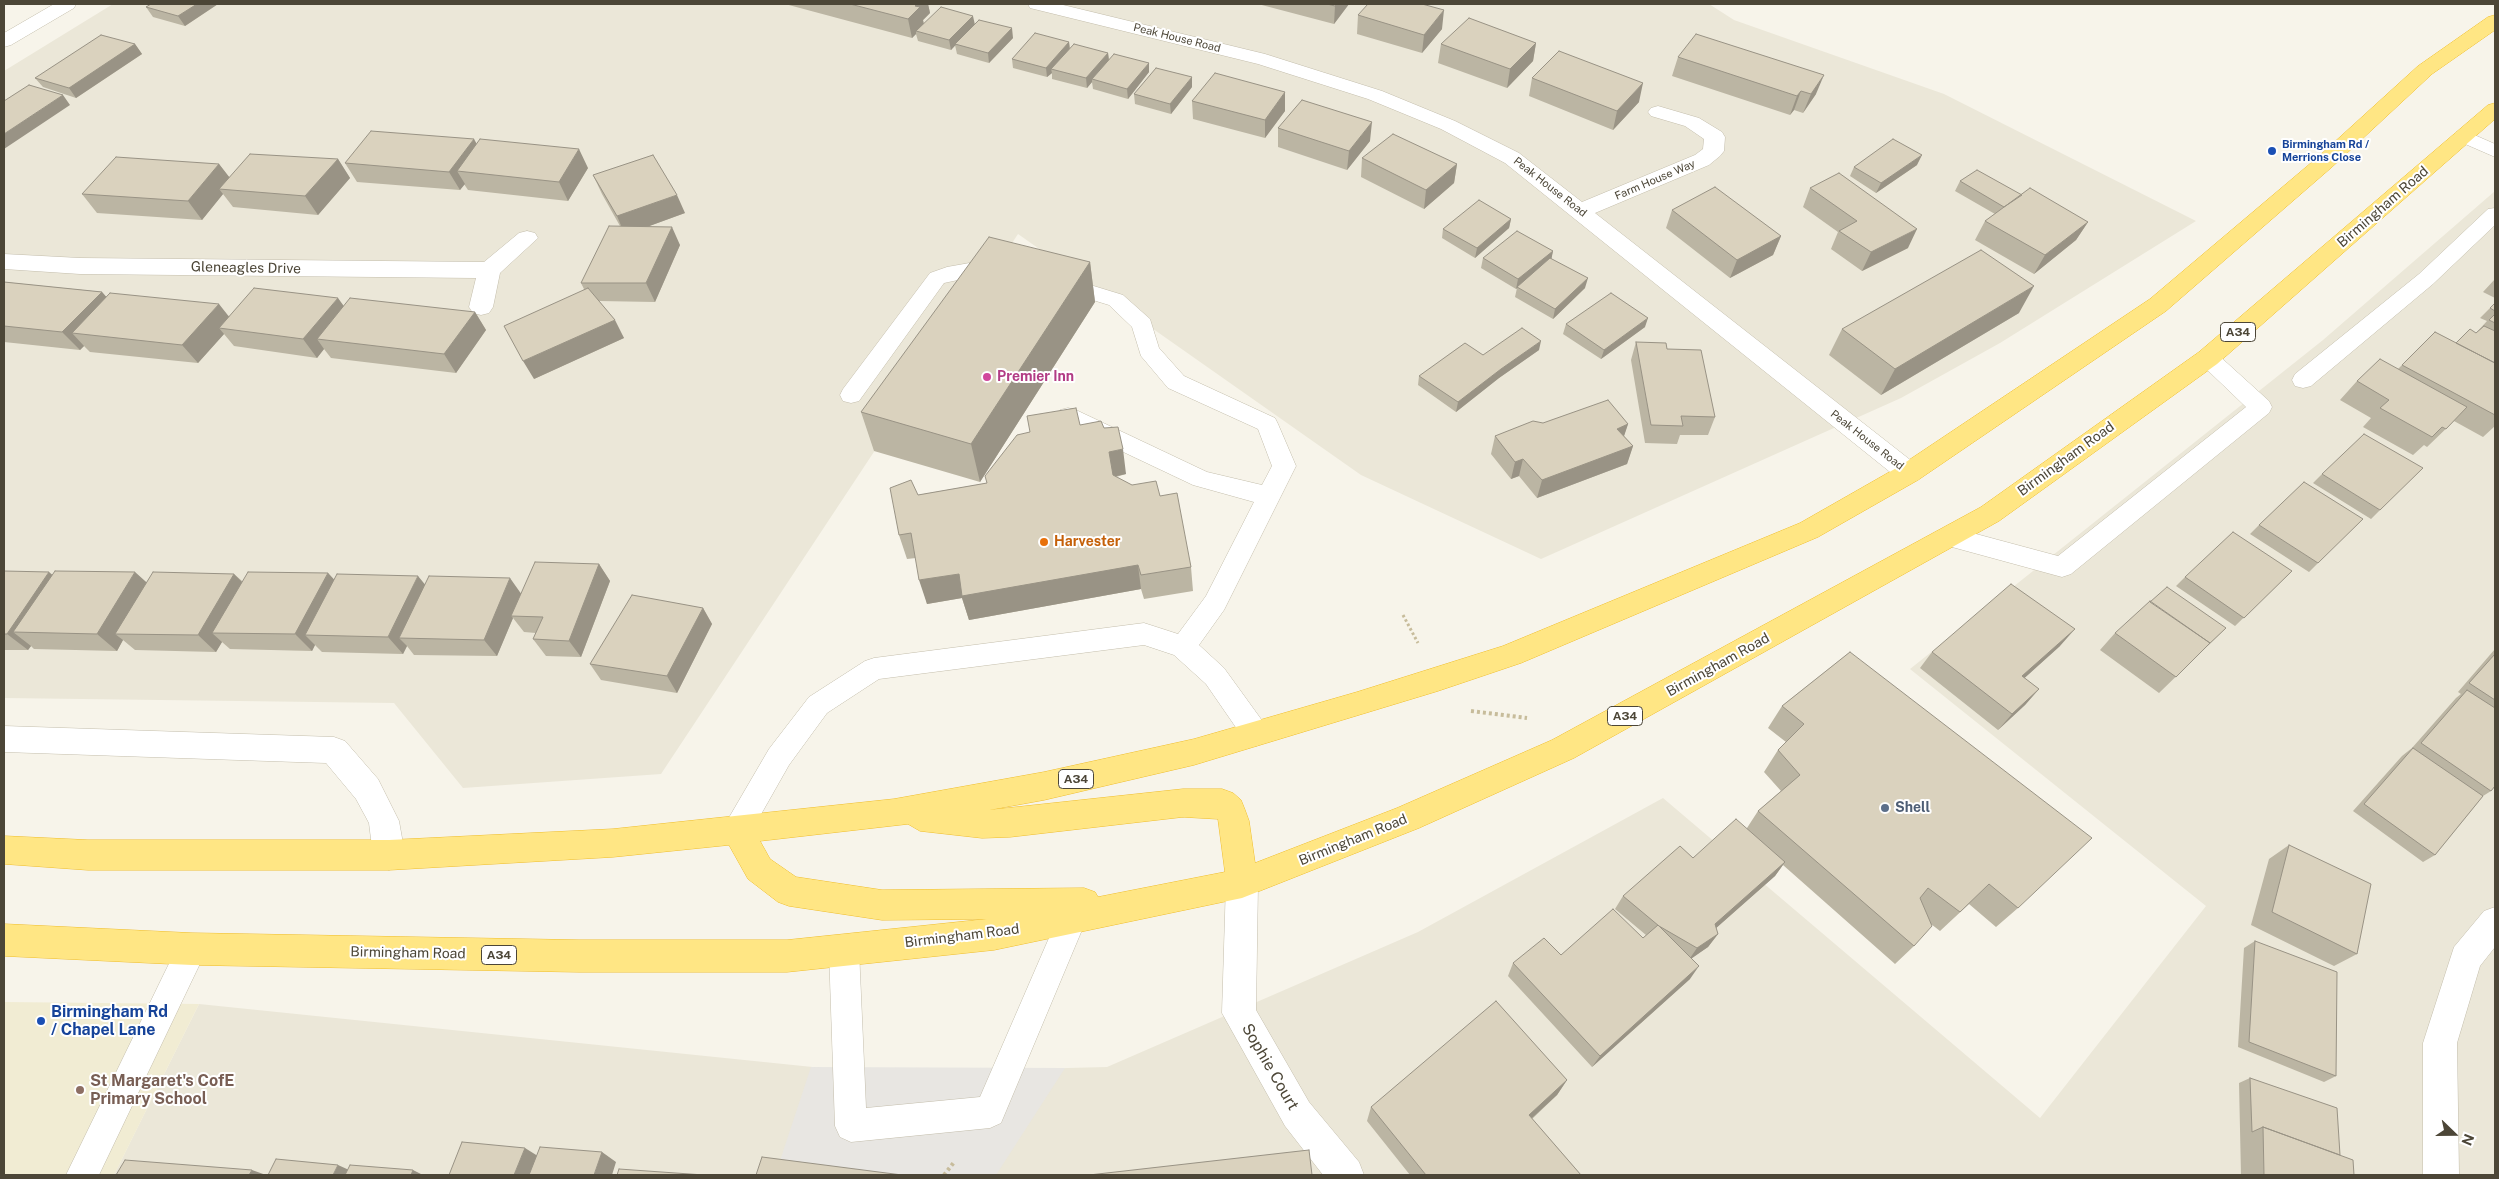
<!DOCTYPE html>
<style>
body{margin:0}
#map{position:relative;width:2499px;height:1179px;overflow:hidden;background:#f7f4ea;font-family:"Public Sans",sans-serif}
canvas{display:block}
.frame{position:absolute;inset:0;border:5px solid #4c4637;pointer-events:none}
.north{position:absolute;left:2429px;top:1109px;width:50px;height:50px;-webkit-text-stroke:4px #fff;paint-order:stroke;rotate:112deg;font-size:14px;font-weight:700;line-height:20px;text-align:center;color:#4c4637}
.north::after{content:'';display:block;margin:auto;width:18px;height:22px;background:#4c4637;clip-path:polygon(50% 0,100% 100%,50% 72%,0 100%)}
</style>
<div id="map">
<canvas width="2499" height="1179"></canvas>
<div class="frame"></div>
<div class="north">N</div>
</div>
<script>
const g = document.querySelector('canvas').getContext('2d');
g.lineJoin = 'round';
function paint(path, color) { g.fillStyle = color; g.fill(path, 'evenodd'); }
const poly = rows => new Path2D(rows.map(r => 'M' + r).join(''));
function trace(path, color, width, dash) { g.strokeStyle = color; g.lineWidth = width; g.lineCap = dash ? 'butt' : 'round'; g.setLineDash(dash || []); g.stroke(path); }
function write(font, color, halo, rows, align = 'center') {
  g.font = font + ' "Public Sans",sans-serif'; g.lineWidth = 4; g.setLineDash([]); g.textBaseline = 'middle'; g.strokeStyle = halo; g.fillStyle = color; for (const [text, x, y, turn = 0] of rows) {
    g.save(); g.translate(x, y); g.rotate((+turn || 0) * Math.PI / 180); g.textAlign = isNaN(turn) ? turn : align; if (halo) g.strokeText(text, 0, 0); g.fillText(text, 0, 0); g.restore();
  }
}
const residential = poly([
 [113,4,1709,4,1734,20,1944,94,2196,221,2000,343,1901,398,1541,559,1361,475,1018,234,661,774,463,788,394,703,4,698,4,71],
 [2495,191,2495,1175,114,1175,199,1004,871,1073,1107,1067,1418,932,1663,798,2040,1118,2206,906,1910,669,2323,340]
]);
const education = poly([
 [4,1002,199,1004,114,1175,4,1175]
]);
const parking = poly([
 [811,1067,1065,1068,996,1175,809,1175,777,1170]
]);
const pathFar1 = poly([
 [1403,615,1418,643]
]);
const path = poly([
 [1471,711,1527,718],
 [944,1175,955,1161]
]);
const service = poly([
 [2463,130,2495,144,2495,157,2456,140,2454,136,2456,132,2463,130],
 [2495,208,2495,225,2433,284,2311,386,2303,388,2295,386,2292,380,2295,374,2419,274,2488,209,2495,208],
 [981,261,1004,266,1007,271,1004,276,997,278,981,275,944,283,859,401,851,403,843,401,840,395,843,389,930,273,947,267,981,261],
 [1061,276,1123,295,1150,319,1159,348,1184,376,1275,418,1278,424,1296,466,1224,610,1199,645,1224,668,1266,726,1269,734,1266,742,1256,746,1246,742,1206,684,1174,655,1144,645,879,679,827,713,789,765,747,839,737,843,727,839,723,830,727,821,769,749,809,697,865,661,874,658,1144,623,1178,634,1206,596,1254,502,1193,485,1060,422,1057,416,1060,410,1068,408,1076,410,1207,472,1262,485,1272,466,1258,429,1168,388,1141,356,1132,327,1109,305,1054,288,1051,283,1054,278,1061,276],
 [2208,350,2216,353,2269,401,2272,407,2269,413,2071,574,2062,577,1941,544,1938,537,1941,530,1950,527,2058,556,2246,407,2200,363,2197,358,2200,353,2208,350],
 [1072,904,1082,908,1087,918,1001,1123,990,1128,851,1142,840,1137,835,1126,829,950,833,940,844,936,855,940,859,950,866,1108,980,1097,1062,908,1072,904],
 [192,935,203,939,207,949,99,1175,66,1175,181,939,192,935]
]);
const minor = poly([
 [54,4,76,4,74,8,11,45,4,47,4,33,54,4],
 [1028,4,1059,4,1265,54,1382,91,1455,121,1519,153,1582,202,1695,155,1703,149,1704,139,1685,126,1651,116,1648,112,1651,108,1658,106,1699,118,1722,132,1725,137,1724,151,1720,156,1709,165,1595,213,1918,466,1922,473,1918,480,1909,483,1900,480,1505,163,1441,129,1368,99,1258,64,1030,8,1028,4],
 [527,231,535,233,538,238,500,273,493,307,489,313,481,315,473,313,469,307,476,278,80,274,4,269,4,254,80,258,484,262,519,233,527,231],
 [4,726,334,737,345,741,378,779,399,821,405,855,400,865,389,870,378,865,373,855,369,823,356,799,326,763,4,752,4,726],
 [1242,868,1253,872,1258,883,1256,1010,1309,1102,1359,1162,1364,1175,1323,1175,1285,1126,1222,1013,1226,883,1231,872,1242,868],
 [2495,907,2495,947,2480,966,2457,1043,2459,1175,2423,1175,2423,1043,2454,947,2484,911,2495,907]
]);
const trunk = poly([
 [2495,15,2495,30,2432,74,2332,167,2166,311,1918,480,1818,537,1521,663,1438,691,1194,765,1044,800,989,810,1183,789,1222,789,1233,793,1241,800,1245,810,1249,821,1255,863,1397,808,1552,740,1981,507,2199,352,2488,105,2495,103,2495,119,2217,364,1999,521,1574,758,1419,828,1242,898,994,950,787,972,579,972,192,965,4,956,4,924,192,933,579,940,787,940,987,919,882,920,789,906,778,902,748,879,729,845,613,857,389,870,88,870,4,864,4,836,88,840,389,840,613,829,894,799,1044,772,1194,739,1357,692,1503,646,1800,523,1900,466,2150,299,2318,157,2418,66,2488,17,2495,15],
 [1183,817,1218,819,1225,872,1098,897,1095,892,1084,888,882,890,796,877,770,859,760,841,908,824,920,831,982,838,1010,837,1183,817]
]);
const wall = poly([
 [151,4,218,4,185,26,153,17,146,7],
 [785,4,928,4,930,13,923,20,924,24,975,24,1013,38,989,63,957,54,955,45,951,50,918,41,916,34,912,38],
 [1258,4,1349,4,1334,24],
 [1358,15,1442,29,1422,53,1357,34],
 [1069,42,1070,49,1108,53,1109,59,1149,72,1128,99,1093,89,1092,82,1087,88,1052,79,1052,73,1047,77,1013,68,1012,59],
 [1536,43,1533,61,1507,88,1438,63,1441,44],
 [135,44,142,54,76,98,43,87,35,78],
 [1678,57,1816,94,1803,113,1794,110,1790,115,1672,76],
 [1532,78,1639,102,1613,130,1529,96],
 [1192,87,1171,114,1135,104,1134,94],
 [1192,101,1285,111,1265,138,1193,119],
 [1278,128,1370,141,1347,170,1278,147],
 [477,144,588,168,568,201,468,190,464,184,460,190,357,182,345,163],
 [1362,158,1457,164,1454,183,1424,209,1361,177],
 [338,159,350,178,318,215,233,207,223,194,202,220,97,213,82,194,219,164,229,177],
 [1917,165,1876,193,1850,176,1854,167],
 [593,175,685,213,649,226,680,245,655,302,599,301,624,338,534,379,584,289,581,283,620,226,602,194],
 [1960,181,2022,195,2088,222,2076,240,2034,274,1975,240,1985,221,1995,214,1955,191],
 [1810,188,1908,248,1862,271,1831,249,1838,232,1803,207],
 [1672,210,1781,236,1773,255,1730,278,1666,228],
 [1511,219,1509,228,1475,258,1442,238,1443,229],
 [1553,251,1551,259,1585,288,1553,319,1515,297,1517,288,1516,289,1481,268,1483,258],
 [1090,262,1095,302,980,482,874,451,861,412],
 [2495,279,2495,298,2483,292],
 [4,282,102,292,106,297,229,316,343,306,475,312,486,330,456,373,331,358,324,349,317,358,234,346,224,334,198,363,90,352,84,346,80,350,4,342],
 [2495,303,2495,426,2483,437,2454,421,2427,447,2424,445,2413,455,2363,427,2371,418,2340,400,2357,381,2398,369,2435,332,2456,343,2476,333,2487,321,2480,318],
 [2019,313,1881,395,1829,355,1842,329],
 [1566,324,1645,327,1601,359,1563,334],
 [1636,342,1667,349,1715,417,1708,435,1680,435,1677,444,1645,443,1631,360],
 [1539,350,1499,378,1456,412,1418,385,1419,376,1483,355],
 [1543,423,1628,424,1624,436,1633,446,1627,464,1537,498,1519,476,1511,479,1491,454,1495,436],
 [1080,425,1104,428,1126,474,1116,477,1132,485,1160,496,1191,567,1193,591,1144,599,1141,589,969,620,962,598,927,604,916,558,907,559,899,535,918,495,987,483],
 [2322,474,2380,510,2371,519,2313,483],
 [2259,525,2318,563,2309,572,2250,534],
 [599,564,610,581,581,657,546,656,533,639,536,633,524,632,513,618,497,656,414,655,407,646,403,654,322,652,315,645,312,651,230,649,222,642,216,652,135,650,123,640,117,651,34,649,31,646,28,650,4,650,4,571,146,583,234,574,242,581,328,573,334,580,425,584,521,593],
 [2292,571,2235,626,2176,586,2185,577],
 [703,608,712,624,677,693,601,680,590,664],
 [2226,628,2159,693,2100,650,2115,633],
 [2060,646,2024,678,2039,689,2025,705,1998,730,1920,668,1932,652],
 [2495,649,2495,786,2491,791,2483,796,2435,855,2423,862,2353,811,2402,756,2412,748,2456,698,2461,694,2458,692],
 [1850,652,2018,908,1996,927,1969,904,1940,931,1931,924,1914,946,1895,964,1783,865,1775,876,1716,928,1718,934,1708,947,1691,958,1690,979,1592,1067,1508,976,1513,963,1561,955,1643,938,1646,935,1615,909,1623,896,1747,828,1758,811,1781,791,1764,772,1778,750,1786,742,1768,728,1782,706],
 [2289,845,2357,954,2334,966,2251,925,2269,859],
 [2255,941,2336,1076,2324,1082,2238,1047,2244,948],
 [2250,1078,2354,1175,2241,1175,2239,1083],
 [1567,1080,1557,1095,1532,1119,1581,1175,1410,1175,1367,1121,1371,1107]
]);
const shadedWall = poly([
 [197,4,218,4,185,26,178,16],
 [917,4,928,4,930,13,923,20,924,26,916,31,916,34,912,38,908,19,915,6],
 [1337,4,1349,4,1334,24,1335,6],
 [1444,10,1442,29,1422,53,1424,35],
 [973,16,975,25,951,50,949,40],
 [1012,28,1013,38,989,63,988,53],
 [1069,42,1070,52,1051,69,1052,73,1047,77,1046,68],
 [1536,43,1533,61,1507,88,1510,69],
 [135,44,142,54,76,98,69,88],
 [1108,53,1109,62,1092,79,1092,82,1087,88,1086,78],
 [1149,63,1149,72,1128,99,1127,89],
 [1824,75,1816,94,1803,113,1811,94],
 [1192,77,1192,87,1171,114,1170,104],
 [1643,83,1639,102,1613,130,1617,111],
 [1801,91,1794,110,1790,115,1797,96],
 [1285,92,1285,111,1265,138,1265,120],
 [63,95,70,105,4,149,4,134],
 [1372,122,1370,141,1347,170,1349,151],
 [474,139,484,157,457,171,465,184,460,190,449,172],
 [579,149,588,168,568,201,559,182],
 [1922,155,1917,165,1876,193,1881,183],
 [338,159,350,178,318,215,305,196],
 [219,164,233,182,219,189,223,194,202,220,188,201],
 [1457,164,1454,183,1424,209,1426,190],
 [677,195,685,213,625,235,617,216],
 [1511,219,1509,228,1475,258,1477,248],
 [2088,222,2076,240,2034,274,2045,255],
 [672,227,680,245,655,302,646,283],
 [1917,229,1908,248,1862,271,1871,252],
 [1781,236,1773,255,1730,278,1737,260],
 [1553,251,1551,261,1516,289,1518,279],
 [1090,262,1095,302,980,482,971,444],
 [1588,278,1585,288,1553,319,1555,309],
 [2034,286,2019,313,1881,395,1895,369],
 [102,292,118,310,72,333,84,346,80,350,62,332],
 [338,298,351,316,317,339,324,349,317,358,303,339],
 [219,304,234,323,219,328,224,334,198,363,182,345],
 [475,312,486,330,456,373,444,354],
 [1648,318,1645,327,1601,359,1604,350],
 [615,320,624,338,534,379,523,361],
 [1541,341,1539,350,1499,378,1456,412,1458,402,1501,369],
 [1628,424,1622,442,1617,429],
 [1633,446,1627,464,1537,498,1542,480],
 [1123,449,1126,474,1112,477,1109,452],
 [1523,459,1519,476,1511,479,1515,462],
 [599,564,610,581,581,657,569,641],
 [1138,565,1141,589,969,620,962,598,927,604,919,580,959,574],
 [49,572,69,589,13,632,31,646,28,650,7,634],
 [135,572,154,589,115,634,123,640,117,651,97,634],
 [328,573,344,590,305,635,315,645,312,651,295,634],
 [234,574,251,591,212,633,222,642,216,652,198,635],
 [418,576,432,593,399,638,407,646,403,654,388,637],
 [510,578,522,595,511,616,513,618,497,656,484,640],
 [703,608,712,624,677,693,667,676],
 [2075,629,2060,646,2008,693,2022,676],
 [2039,689,2025,705,1998,730,2012,714],
 [1785,862,1775,876,1706,937,1715,924],
 [1718,934,1708,947,1688,961,1697,948],
 [1699,966,1690,979,1592,1067,1600,1056],
 [1567,1080,1557,1095,1520,1129,1529,1115],
 [525,1148,541,1158,534,1175,514,1175],
 [602,1152,616,1162,612,1175,594,1175],
 [338,1165,358,1174,358,1175,333,1175],
 [252,1170,266,1175,249,1175],
 [413,1170,423,1175,411,1175]
]);
const building = poly([
 [151,4,197,4,178,16,146,7,151,4],
 [850,4,917,4,915,6,920,7,908,19,850,4],
 [1327,4,1337,4,1335,6,1327,4],
 [1368,4,1422,4,1444,10,1424,35,1358,15,1368,4],
 [941,7,973,16,949,40,916,31,941,7],
 [1469,18,1536,43,1510,69,1441,44,1469,18],
 [979,20,1012,28,988,53,955,44,979,20],
 [1035,33,1069,42,1046,68,1012,59,1035,33],
 [1696,34,1824,75,1811,94,1801,91,1797,96,1678,57,1696,34],
 [101,35,135,44,69,88,35,78,101,35],
 [1074,44,1108,53,1086,78,1051,69,1074,44],
 [1559,51,1643,83,1617,111,1532,78,1559,51],
 [1114,54,1149,63,1127,89,1092,79,1114,54],
 [1156,68,1192,77,1170,104,1134,94,1156,68],
 [1215,73,1285,92,1265,120,1192,101,1215,73],
 [29,85,63,95,4,134,4,101,29,85],
 [1302,100,1372,122,1349,151,1278,128,1302,100],
 [371,131,474,139,449,172,345,163,371,131],
 [1393,134,1457,164,1426,190,1362,158,1393,134],
 [480,139,579,149,559,182,457,171,480,139],
 [1893,139,1922,155,1881,183,1854,167,1893,139],
 [250,154,338,159,305,196,219,189,250,154],
 [653,155,677,195,617,216,593,175,653,155],
 [116,157,219,164,188,201,82,194,116,157],
 [1977,170,2022,195,2004,207,1960,181,1977,170],
 [1839,173,1917,229,1871,252,1839,231,1857,221,1810,188,1839,173],
 [1715,187,1781,236,1737,260,1672,210,1715,187],
 [2030,188,2088,222,2045,255,1985,221,2030,188],
 [1479,200,1511,219,1477,248,1443,229,1479,200],
 [609,226,672,227,646,283,581,283,609,226],
 [1517,231,1553,251,1518,279,1483,258,1517,231],
 [989,237,1090,262,971,444,861,412,989,237],
 [1981,250,2034,286,1895,369,1842,329,1981,250],
 [1550,258,1588,278,1555,309,1517,287,1550,258],
 [4,282,102,292,62,332,4,326,4,282],
 [254,288,338,298,303,339,219,328,254,288],
 [588,288,615,320,523,361,504,326,588,288],
 [110,293,219,304,182,345,72,333,110,293],
 [1611,293,1648,318,1604,350,1566,324,1611,293],
 [350,298,475,312,444,354,317,339,350,298],
 [2495,303,2495,311,2490,308,2495,303],
 [2495,314,2495,323,2489,320,2495,314],
 [2484,326,2495,331,2495,363,2456,343,2470,329,2476,333,2484,326],
 [1522,328,1541,341,1501,369,1458,402,1419,376,1465,343,1483,355,1522,328],
 [2435,332,2495,363,2495,415,2402,365,2435,332],
 [1636,342,1666,343,1667,349,1701,350,1715,417,1681,416,1683,426,1651,425,1636,342],
 [2380,359,2467,407,2446,429,2442,427,2432,437,2380,408,2389,400,2357,381,2380,359],
 [1608,400,1628,424,1617,429,1633,446,1542,480,1523,459,1515,462,1495,436,1533,421,1543,423,1608,400],
 [1076,408,1080,425,1101,421,1104,428,1118,427,1123,449,1109,452,1113,475,1132,485,1156,481,1160,496,1177,493,1191,567,1141,575,1138,565,962,596,959,574,919,580,911,533,899,535,890,488,911,480,918,495,987,483,985,476,1017,435,1030,432,1027,416,1076,408],
 [2364,434,2423,468,2380,510,2322,474,2364,434],
 [2304,482,2363,519,2318,563,2259,525,2304,482],
 [2233,532,2292,571,2244,618,2185,577,2233,532],
 [535,562,599,564,569,641,533,639,543,617,511,616,535,562],
 [4,571,49,572,7,634,4,634,4,571],
 [55,571,135,572,97,634,13,632,55,571],
 [153,572,234,574,198,635,115,634,153,572],
 [248,572,328,573,295,634,212,633,248,572],
 [337,574,418,576,388,637,305,635,337,574],
 [429,576,510,578,484,640,399,638,429,576],
 [2011,584,2075,629,2022,676,2039,689,2012,714,1932,652,2011,584],
 [2167,587,2226,628,2207,646,2210,643,2150,602,2167,587],
 [632,595,703,608,667,676,590,664,632,595],
 [2150,601,2210,643,2176,677,2115,633,2150,601],
 [1850,652,2092,838,2018,908,1989,884,1960,912,1928,888,1920,898,1932,926,1914,946,1758,811,1800,775,1778,750,1804,724,1782,706,1850,652],
 [2495,654,2495,700,2469,683,2495,654],
 [2467,690,2495,708,2495,786,2491,791,2421,743,2467,690],
 [2413,748,2483,796,2435,855,2364,804,2413,748],
 [1736,819,1785,862,1715,924,1718,934,1697,948,1659,926,1623,896,1680,846,1693,858,1736,819],
 [2289,845,2371,884,2357,954,2272,912,2289,845],
 [1613,909,1643,938,1658,925,1699,966,1600,1056,1513,963,1544,938,1561,955,1613,909],
 [2255,941,2337,972,2336,1076,2249,1042,2255,941],
 [1496,1001,1567,1080,1529,1115,1581,1175,1426,1175,1371,1107,1496,1001],
 [2250,1078,2337,1108,2340,1155,2263,1127,2252,1132,2250,1078],
 [2263,1127,2353,1160,2354,1175,2264,1175,2263,1127],
 [462,1142,525,1148,514,1175,449,1175,462,1142],
 [540,1147,602,1152,594,1175,529,1175,540,1147],
 [1309,1150,1312,1175,1089,1175,1309,1150],
 [762,1157,902,1175,756,1175,762,1157],
 [276,1159,338,1165,333,1175,268,1175,276,1159],
 [125,1160,252,1170,249,1175,116,1175,125,1160],
 [350,1165,413,1170,411,1175,345,1175,350,1165],
 [619,1169,704,1175,617,1175,619,1169]
]);
const markers = [
 [2272,151,5,"#1a4fb4"],
 [987,377,5,"#d1479c"],
 [1044,542,5,"#e8710a"],
 [1885,808,5,"#5c6f8a"],
 [41,1021,5,"#1a4fb4"],
 [80,1090,5,"#8d6e63"]
];
const farStreetnames = [
 ["Peak House Road",1177,38,14],
 ["Farm House Way",1655,180,-23],
 ["Peak House Road",1550,187,38],
 ["Peak House Road",1867,440,38]
];
const farTransitnames = [
 ["Birmingham Rd /",2282,145],
 ["Merrions Close",2282,158]
];
const shields = [
 [2238,332,35],
 [1625,716,35],
 [1076,779,35],
 [499,955,35]
];
const shieldNames = [
 ["A34",2238,332],
 ["A34",1625,716],
 ["A34",1076,779],
 ["A34",499,955]
];
const streetNames = [
 ["Birmingham Road",2383,207,-41],
 ["Gleneagles Drive",246,268,1],
 ["Birmingham Road",2066,459,-36],
 ["Birmingham Road",1718,665,-29],
 ["Birmingham Road",1353,840,-22],
 ["Birmingham Road",962,936,-7],
 ["Birmingham Road",408,953,1]
];
const hotelNames = [
 ["Premier Inn",997,377]
];
const foodNames = [
 ["Harvester",1054,542]
];
const serviceNames = [
 ["Shell",1895,808]
];
const nearTransitnames = [
 ["Birmingham Rd",51,1012],
 ["/ Chapel Lane",51,1030]
];
const nearStreetnames = [
 ["Sophie Court",1270,1067,60]
];
const nearEducationnames = [
 ["St Margaret's CofE",90,1081],
 ["Primary School",90,1099]
];
paint(residential, '#ebe7d8');
paint(education, '#f1ecd3');
paint(parking, '#e8e6e2');
trace(service, '#c4beac', 1);
trace(minor, '#c4beac', 1);
trace(trunk, '#efbd2c', 1);
trace(pathFar1, '#c7bc9b', 3, [2.5, 2.5]);
trace(path, '#c7bc9b', 4, [3, 3]);
paint(service, '#fff');
paint(minor, '#fff');
paint(trunk, '#ffe684');
paint(wall, '#bbb5a3');
paint(shadedWall, '#999385');
paint(building, '#dad2be');
trace(building, '#999385', 1);
for (const [x, y, r, color] of markers) { const dot = new Path2D(); dot.arc(x, y, r, 0, 2 * Math.PI); g.fillStyle = color; g.fill(dot); trace(dot, '#fff', 2); }
write('11px', '#4c4637', '#fff', farStreetnames);
write('bold 11px', '#164399', '#fff', farTransitnames, 'left');
for (const [x, y, w] of shields) { const box = new Path2D(); box.roundRect(x - w / 2, y - 9.5, w, 19, 4); g.fillStyle = '#fff'; g.fill(box); trace(box, '#4c4637', 1); }
write('bold 12px', '#4c4637', null, shieldNames);
write('14px', '#4c4637', '#fff', streetNames);
write('bold 14px', '#b23c85', '#fff', hotelNames, 'left');
write('bold 14px', '#c56008', '#fff', foodNames, 'left');
write('bold 14px', '#4e5e75', '#fff', serviceNames, 'left');
write('bold 16px', '#164399', '#fff', nearTransitnames, 'left');
write('16px', '#4c4637', '#fff', nearStreetnames);
write('bold 16px', '#785e54', '#fff', nearEducationnames, 'left');
</script>
